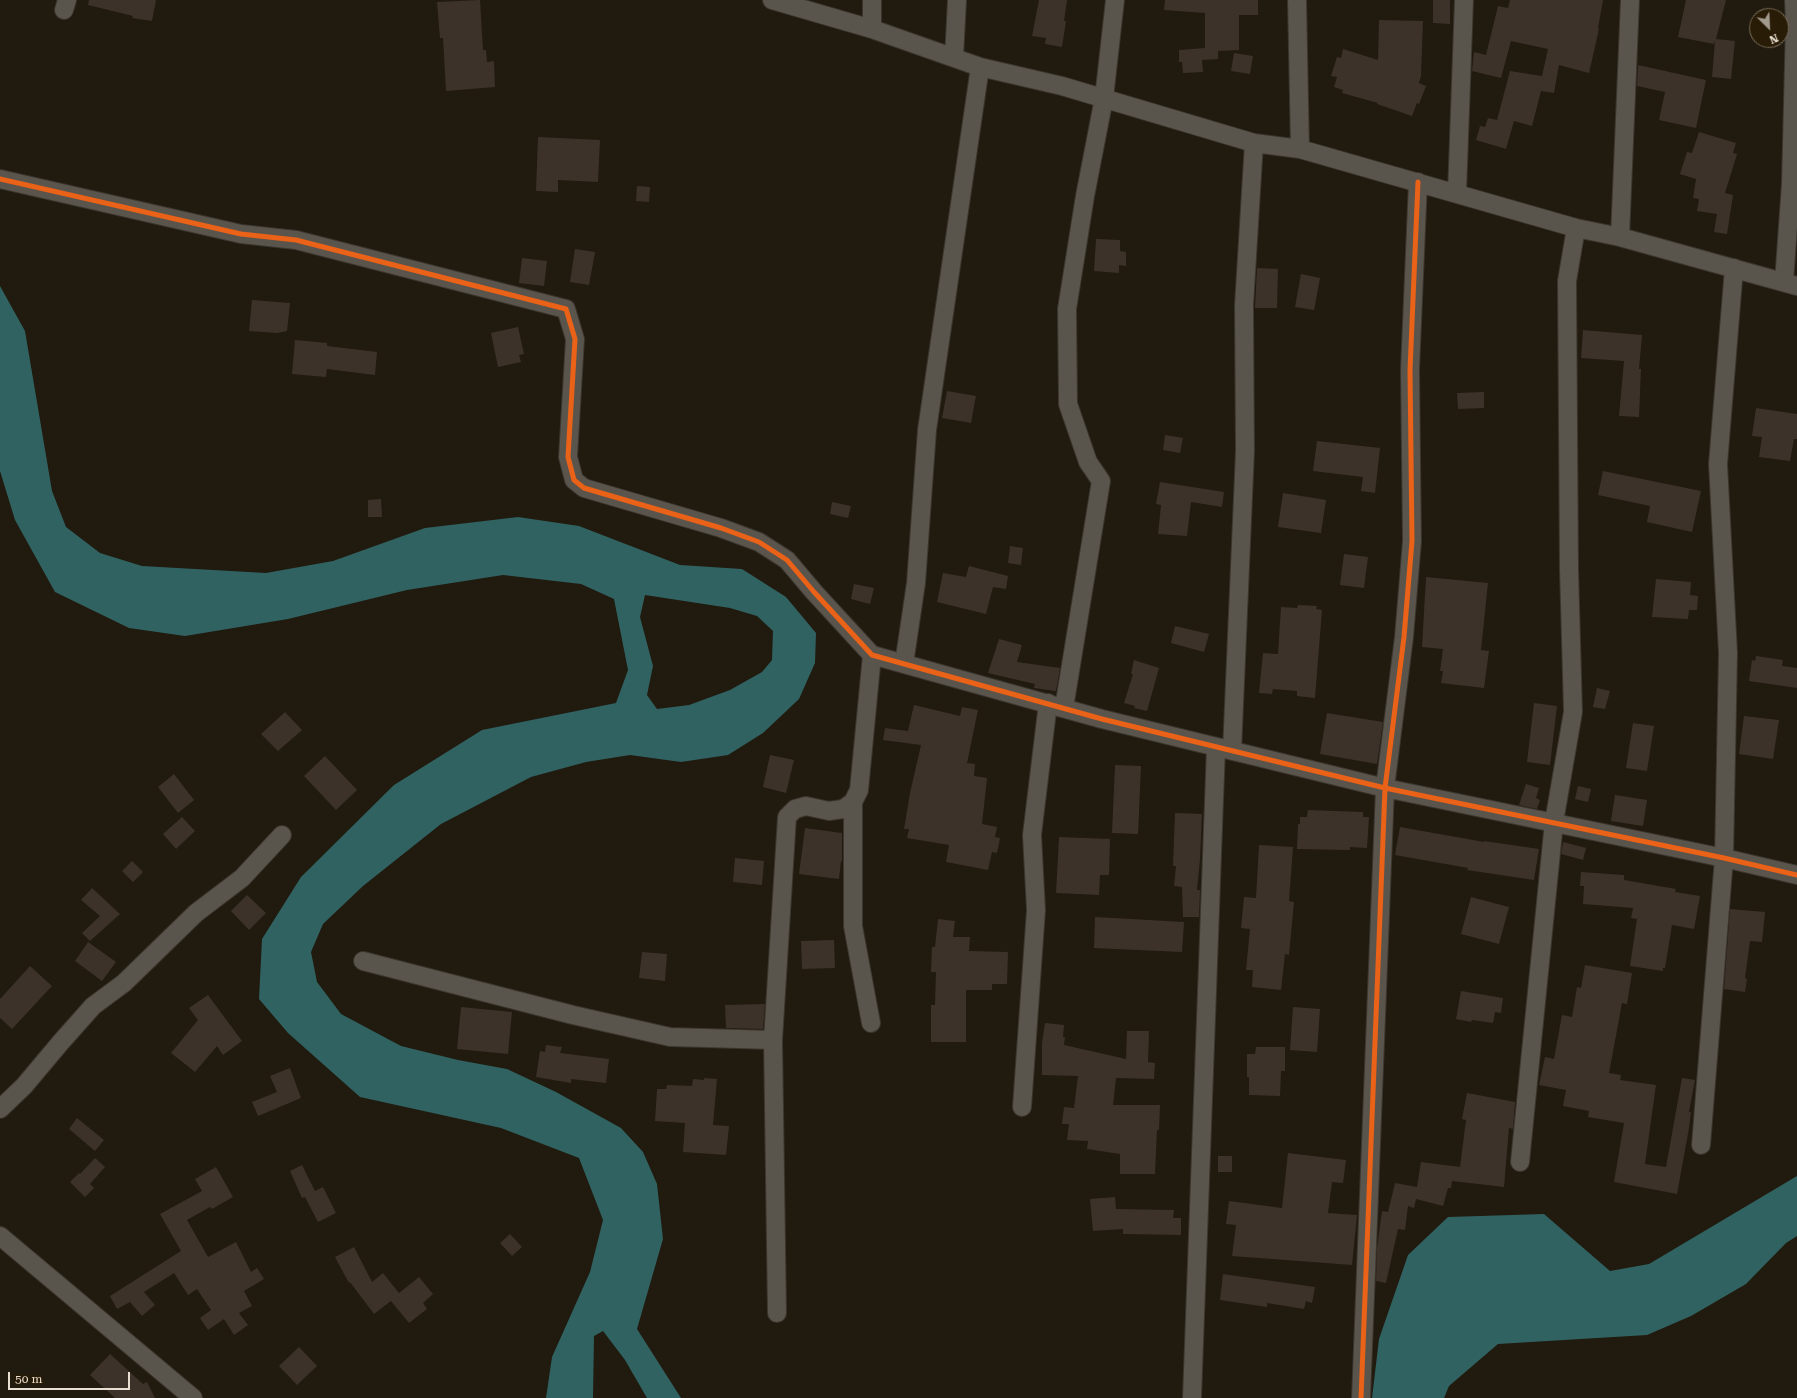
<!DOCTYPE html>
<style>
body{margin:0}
#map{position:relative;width:1797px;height:1398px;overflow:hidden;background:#211a0e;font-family:"Roboto Serif",serif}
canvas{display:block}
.north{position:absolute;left:1749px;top:8px;width:40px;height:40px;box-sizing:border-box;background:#291c06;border:1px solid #756a57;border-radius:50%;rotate:156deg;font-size:11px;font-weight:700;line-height:16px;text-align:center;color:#e8dfd1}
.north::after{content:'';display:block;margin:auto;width:14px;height:18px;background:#a29a8d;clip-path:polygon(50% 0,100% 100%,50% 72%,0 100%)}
.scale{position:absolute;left:8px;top:1372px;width:122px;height:18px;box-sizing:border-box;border:2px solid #e8dfd1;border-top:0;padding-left:5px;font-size:12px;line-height:14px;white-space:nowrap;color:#e8dfd1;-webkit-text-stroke:3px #291c06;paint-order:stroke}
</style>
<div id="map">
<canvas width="1797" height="1398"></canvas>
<div class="north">N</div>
<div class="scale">50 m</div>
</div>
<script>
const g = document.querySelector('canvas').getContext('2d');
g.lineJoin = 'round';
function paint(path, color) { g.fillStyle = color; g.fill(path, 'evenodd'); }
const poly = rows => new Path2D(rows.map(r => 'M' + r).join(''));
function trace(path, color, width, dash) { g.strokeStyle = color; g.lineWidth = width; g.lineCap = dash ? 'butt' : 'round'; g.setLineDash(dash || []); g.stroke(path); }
const water = poly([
 [0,286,25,331,52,491,66,527,100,553,142,566,266,573,333,561,425,528,518,517,579,526,680,565,742,569,786,597,816,633,815,663,799,699,763,733,728,755,681,762,630,755,586,762,531,777,441,824,363,886,323,924,311,952,317,982,341,1014,401,1046,458,1060,507,1069,556,1092,621,1128,643,1152,657,1184,663,1239,637,1329,681,1398,647,1398,625,1360,603,1331,594,1336,593,1398,546,1398,552,1357,590,1272,603,1220,579,1158,501,1128,360,1097,288,1033,259,999,262,939,301,877,394,785,482,730,616,703,628,670,614,599,581,584,503,575,407,590,288,619,185,636,129,628,55,592,15,520,0,471],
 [645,595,730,608,757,616,773,631,772,660,762,672,730,690,689,705,657,709,647,695,653,666,640,617],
 [1797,1176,1797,1236,1786,1243,1746,1284,1691,1316,1647,1335,1498,1344,1449,1386,1444,1398,1372,1398,1379,1339,1408,1255,1448,1217,1544,1214,1610,1271,1649,1264]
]);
const building = poly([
 [89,0,156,0,152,21,132,18,133,16,88,5],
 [480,0,483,50,486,50,487,62,494,61,495,87,446,91,443,38,440,38,437,2],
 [1039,0,1067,0,1064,21,1066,21,1062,47,1045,44,1046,38,1032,36],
 [1165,0,1258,0,1258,15,1239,15,1239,50,1218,51,1218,59,1202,60,1203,72,1183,73,1182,62,1179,62,1179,50,1205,48,1205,13,1164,10],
 [1433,0,1450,0,1450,24,1433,23],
 [1510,0,1603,0,1598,28,1599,29,1589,73,1559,65,1554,93,1541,91,1532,126,1514,121,1506,149,1476,140,1480,126,1485,127,1488,118,1497,120,1510,71,1542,76,1548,49,1511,41,1501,78,1472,71,1474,52,1486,55,1498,6,1508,8],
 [1686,0,1726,0,1716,39,1735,41,1731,79,1712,77,1715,41,1714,44,1678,37],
 [1379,20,1423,21,1421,76,1419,83,1426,86,1419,104,1417,103,1412,116,1377,104,1378,103,1342,93,1343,90,1334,87,1337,77,1331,76,1337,57,1341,58,1343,49,1378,60],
 [1234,53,1253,56,1250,74,1231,71],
 [1638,65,1706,80,1696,128,1659,120,1665,92,1637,86],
 [1699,132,1736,143,1733,153,1737,154,1725,193,1733,195,1727,234,1714,232,1717,214,1697,211,1699,199,1693,198,1696,179,1680,174,1687,152,1692,153],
 [538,137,600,140,598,182,558,180,558,192,536,191],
 [637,186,650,187,649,202,636,201],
 [1096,239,1120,240,1120,251,1126,252,1126,266,1119,265,1119,273,1094,271],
 [575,249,595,252,589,285,570,282],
 [522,258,547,261,544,286,519,283],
 [1257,268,1278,269,1277,308,1255,308],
 [1301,274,1320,278,1314,310,1295,307],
 [252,300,290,303,287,331,277,333,249,331],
 [518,327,524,354,519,355,521,362,498,367,491,333],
 [1583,330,1642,335,1639,369,1641,369,1639,417,1619,416,1624,361,1581,358],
 [295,340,327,343,327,346,377,352,375,375,327,369,326,377,292,374],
 [947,391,976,396,971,423,942,418],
 [1484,392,1484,408,1458,409,1457,393],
 [1756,408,1797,414,1797,439,1794,439,1790,461,1759,457,1762,437,1752,436],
 [1165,435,1183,438,1180,453,1163,450],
 [1317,441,1380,448,1375,493,1361,491,1363,477,1313,471],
 [1603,471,1701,491,1692,532,1647,522,1650,506,1598,495],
 [1160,482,1224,492,1222,507,1191,502,1187,536,1158,534,1161,505,1156,504],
 [1283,493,1326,500,1321,533,1278,527],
 [381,499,382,517,368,517,368,500],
 [832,502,851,506,848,518,830,514],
 [1010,546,1023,548,1021,565,1008,563],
 [1344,554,1368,557,1364,588,1340,585],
 [969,566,1008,576,1006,589,993,587,986,614,937,602,943,573,966,577],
 [1426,577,1488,583,1481,650,1489,651,1484,688,1441,683,1443,671,1440,671,1443,649,1422,647],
 [1656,579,1691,582,1690,595,1698,596,1697,610,1689,610,1688,619,1652,617],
 [854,584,874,588,870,604,851,599],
 [1298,605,1317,606,1316,609,1322,610,1315,698,1297,696,1297,691,1273,689,1272,694,1259,693,1263,653,1278,654,1281,607,1297,608],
 [1175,626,1209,634,1204,652,1171,643],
 [999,639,1022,645,1017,662,1060,668,1056,691,1034,688,1035,684,988,673],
 [1756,656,1783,660,1782,666,1797,668,1797,688,1749,681,1752,660,1755,661],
 [1134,660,1159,668,1147,711,1134,708,1135,706,1124,703,1133,674,1131,674],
 [1597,688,1610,691,1605,709,1593,707],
 [1534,703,1557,706,1550,765,1527,762],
 [914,705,960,716,962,707,978,710,967,763,975,764,974,776,987,778,982,824,997,827,995,837,1000,838,997,853,992,852,988,870,946,862,949,845,907,838,909,829,904,829,910,793,921,745,883,740,885,728,908,731],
 [285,712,302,730,278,751,261,734],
 [1327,713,1383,722,1377,764,1320,754],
 [1744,716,1779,720,1773,759,1739,754],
 [1633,723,1654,726,1647,771,1626,768],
 [770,755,794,760,786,793,763,787],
 [325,756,357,790,336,810,304,776],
 [1115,765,1141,766,1138,834,1112,833],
 [174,774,194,800,178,813,158,787],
 [1526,784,1539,788,1536,798,1540,800,1537,809,1519,805],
 [1578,786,1591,789,1588,802,1575,799],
 [1615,795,1647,800,1643,826,1611,821],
 [1308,810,1363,812,1363,817,1369,817,1367,848,1350,847,1350,850,1297,849,1298,824,1300,824,1300,817,1307,817],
 [1175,813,1202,814,1200,859,1197,890,1200,890,1199,917,1183,917,1182,887,1174,886,1176,866,1173,866],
 [182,817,195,831,176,849,163,834],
 [1400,827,1484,842,1484,841,1539,849,1534,880,1467,870,1468,868,1395,855],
 [805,828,842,833,842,862,841,861,839,879,799,874],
 [1059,837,1110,839,1109,875,1100,875,1099,895,1056,893],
 [1563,842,1586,848,1583,860,1561,854],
 [1259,845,1293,847,1289,901,1294,902,1289,955,1285,954,1281,990,1252,987,1253,970,1246,970,1250,929,1241,928,1244,897,1256,898],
 [735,858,764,861,762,885,733,882],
 [132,861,143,872,133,882,122,871],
 [1581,872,1624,875,1624,880,1676,889,1675,892,1700,896,1694,929,1672,925,1665,968,1663,968,1663,971,1630,966,1637,919,1631,918,1633,908,1583,904,1584,886,1580,886],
 [92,888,120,914,90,941,82,933,100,916,81,900],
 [247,895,266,913,249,930,231,911],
 [1471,897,1509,907,1499,944,1461,934],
 [1730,909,1765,912,1762,942,1750,941,1745,978,1747,979,1745,992,1724,989],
 [1095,917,1184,922,1182,952,1094,948],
 [938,919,955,921,953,937,970,937,969,951,1008,952,1007,984,992,984,992,990,966,990,966,1042,931,1042,931,1005,935,1005,936,972,931,972,932,947,935,947],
 [834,940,835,968,802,969,801,941],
 [88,942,116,962,102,981,75,961],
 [642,952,667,954,665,981,639,978],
 [1585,965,1632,973,1627,1004,1622,1003,1609,1073,1621,1075,1620,1080,1656,1085,1645,1164,1666,1167,1682,1078,1695,1080,1689,1112,1691,1112,1689,1128,1677,1194,1614,1182,1624,1123,1588,1117,1589,1111,1563,1106,1566,1090,1539,1085,1545,1057,1554,1059,1562,1015,1572,1017,1577,987,1581,988],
 [30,966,52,986,12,1029,0,1018,0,999],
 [1461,991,1503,998,1501,1013,1495,1012,1493,1023,1472,1020,1471,1022,1456,1019],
 [208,995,242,1041,223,1055,217,1046,195,1072,171,1053,198,1020,189,1008],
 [765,1004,763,1029,726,1028,725,1005],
 [461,1007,512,1012,508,1054,457,1049],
 [1293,1007,1320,1009,1317,1052,1290,1050],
 [1045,1023,1064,1025,1063,1037,1065,1037,1064,1045,1126,1059,1127,1031,1149,1031,1148,1062,1155,1063,1154,1079,1116,1078,1113,1105,1160,1105,1159,1130,1157,1130,1155,1174,1120,1174,1120,1154,1087,1149,1088,1141,1067,1140,1069,1124,1062,1124,1064,1107,1074,1108,1078,1076,1042,1075,1042,1043],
 [546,1045,562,1047,560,1053,609,1059,606,1083,571,1079,571,1083,536,1077,540,1051,545,1052],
 [1256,1047,1285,1047,1285,1071,1281,1071,1280,1096,1249,1095,1249,1077,1247,1077,1247,1054,1255,1054],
 [290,1068,301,1098,258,1116,252,1102,277,1092,270,1076],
 [704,1078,717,1079,713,1125,729,1126,726,1155,683,1152,685,1123,655,1121,657,1089,666,1089,667,1085,692,1086,693,1079,704,1080],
 [1467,1093,1515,1102,1513,1129,1509,1128,1504,1187,1452,1181,1451,1188,1448,1188,1443,1206,1416,1199,1414,1208,1408,1206,1405,1230,1398,1229,1386,1283,1376,1281,1377,1248,1382,1211,1388,1212,1395,1183,1417,1187,1421,1162,1460,1167,1466,1120,1462,1119],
 [77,1118,104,1140,95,1151,69,1129],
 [1288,1153,1346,1160,1343,1183,1332,1182,1328,1213,1357,1215,1352,1265,1232,1256,1236,1225,1226,1224,1229,1201,1282,1208],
 [1218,1156,1232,1156,1232,1172,1218,1172],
 [95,1158,105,1167,90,1184,94,1188,85,1197,70,1182,79,1173,80,1174],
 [302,1165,315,1191,323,1187,336,1213,318,1222,305,1197,302,1198,290,1171],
 [216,1167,233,1197,212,1209,210,1207,187,1220,208,1257,236,1242,251,1272,257,1268,264,1279,244,1291,252,1306,239,1313,248,1325,234,1335,224,1319,208,1330,200,1318,211,1310,197,1289,188,1295,174,1273,144,1292,155,1305,142,1316,130,1302,117,1309,110,1296,181,1251,160,1214,202,1191,195,1179],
 [1115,1197,1116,1209,1174,1210,1173,1218,1181,1218,1181,1235,1123,1234,1123,1229,1093,1231,1090,1199],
 [510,1234,522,1247,512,1256,500,1243],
 [354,1247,372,1282,383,1273,399,1293,419,1277,433,1294,423,1303,427,1309,409,1323,391,1301,374,1314,350,1282,349,1283,335,1257],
 [1223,1274,1315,1287,1312,1303,1306,1301,1304,1309,1267,1303,1267,1307,1220,1300],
 [299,1347,317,1366,297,1385,279,1366],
 [110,1354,143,1384,147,1382,155,1398,115,1398,90,1375]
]);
const street = poly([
 [772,0,872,29,980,67,1062,86,1254,143,1300,149,1576,228,1620,237,1797,286],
 [872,0,872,29],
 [1297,0,1300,149],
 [64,10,67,0],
 [954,58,957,0],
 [0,179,241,234,296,240,566,309,575,339,568,457,574,480,584,488,721,528,759,542,787,560,814,592,872,655,1102,719,1385,788,1724,858,1797,875],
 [1457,193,1464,0],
 [1620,237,1630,0],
 [1784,282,1791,184,1795,23,1794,0],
 [904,664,916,583,927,430,980,67],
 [1064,708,1101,481,1088,462,1068,404,1067,309,1085,196,1104,98,1115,0],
 [1232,751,1245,451,1244,305,1254,143],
 [853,802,853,926,871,1023],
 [363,961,573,1015,670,1037,773,1040,787,817,795,809,806,806,829,811,843,809,853,802,859,790,872,655],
 [773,1040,777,1313],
 [1022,1107,1036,910,1032,835,1048,703],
 [0,1109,24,1086,61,1042,93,1006,124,983,196,913,242,878,282,835],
 [1701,1145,1724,858,1728,653,1718,464,1734,268],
 [1520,1162,1554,822,1573,712,1569,569,1567,281,1576,228],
 [0,1236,193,1398],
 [1192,1398,1216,747],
 [1361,1398,1385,788,1404,637,1412,541,1410,370,1418,182]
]);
const cycleway = poly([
 [0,179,241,234,296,240,566,309,575,339,568,457,574,480,584,488,721,528,759,542,787,560,814,592,872,655,1102,719,1385,788,1724,858,1797,875],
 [1361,1398,1385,788,1404,637,1412,541,1410,370,1418,182]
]);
paint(water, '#306261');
paint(building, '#3c322a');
trace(street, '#3b352e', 20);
trace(street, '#5a554c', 18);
trace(cycleway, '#ea6118', 5);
</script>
